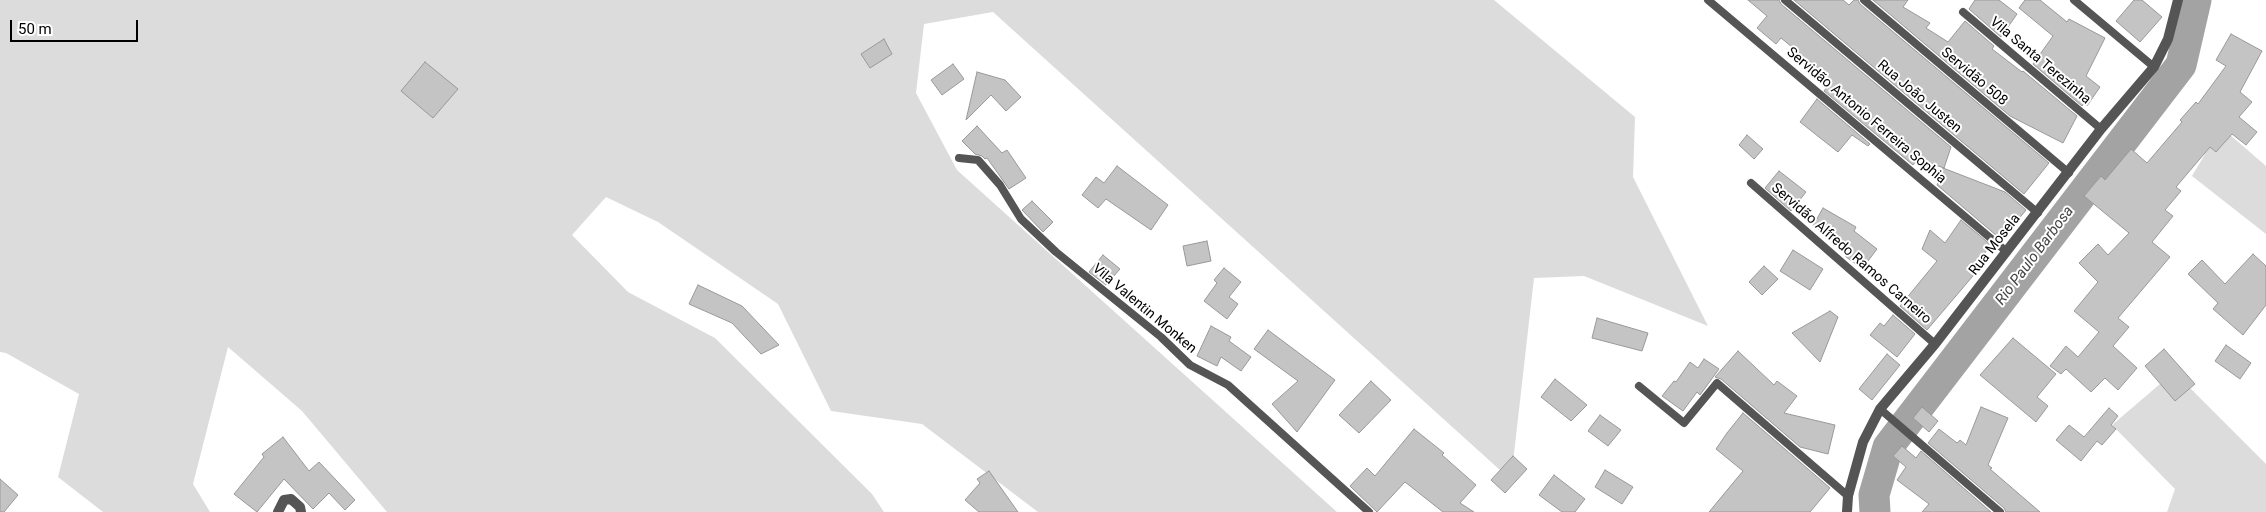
<!DOCTYPE html>
<meta charset="utf-8">
<style>
body{margin:0}
#map{position:relative;width:2266px;height:512px;overflow:hidden;background:#fff;font-family:Roboto,sans-serif}
canvas{display:block}
.scale{position:absolute;left:10px;top:20px;width:128px;height:22px;box-sizing:border-box;border:2px solid #000;border-top:0;padding-left:6px;font-size:15px;line-height:18px;white-space:nowrap;color:#000;-webkit-text-stroke:4px #fff;paint-order:stroke}
</style>
<div id="map">
<canvas width="2266" height="512"></canvas>
<div class="scale">50 m</div>
</div>
<script>
const g = document.querySelector('canvas').getContext('2d');
g.lineJoin = 'round';
function paint(path, color) { g.fillStyle = color; g.fill(path, 'evenodd'); }
const poly = rows => new Path2D(rows.map(r => 'M' + r).join(''));
function trace(path, color, width, dash) { g.strokeStyle = color; g.lineWidth = width; g.lineCap = dash ? 'butt' : 'round'; g.setLineDash(dash || []); g.stroke(path); }
function write(font, color, halo, rows, align = 'center') {
  g.font = font + ' Roboto,sans-serif'; g.lineWidth = 4; g.setLineDash([]); g.textBaseline = 'middle'; g.strokeStyle = halo; g.fillStyle = color; for (const [text, x, y, turn = 0] of rows) {
    g.save(); g.translate(x, y); g.rotate((+turn || 0) * Math.PI / 180); g.textAlign = isNaN(turn) ? turn : align; if (halo) g.strokeText(text, 0, 0); g.fillText(text, 0, 0); g.restore();
  }
}
const green = poly([
 [0,0,1494,0,1635,117,1633,177,1708,326,1584,276,1534,278,1511,480,993,12,924,24,916,93,957,170,1337,512,1038,512,922,424,831,411,778,304,658,222,606,197,572,235,628,292,715,338,872,494,884,512,387,512,302,411,228,347,193,484,210,512,103,512,58,477,79,394,6,353,0,352],
 [2221,127,2266,166,2266,234,2192,176],
 [2174,372,2266,464,2266,512,2167,512,2175,489,2112,425]
]);
const river = poly([
 [1875,512,1874,495,1888,447,2181,65,2196,0]
]);
const building = poly([
 [1748,0,1779,0,1781,4,1951,147,1944,168,1918,159,1913,165,1824,91,1827,87,1813,76,1819,69,1781,38,1776,44,1757,28,1767,16,1748,0],
 [1794,0,1843,0,1849,5,1854,0,1858,0,1860,4,2049,163,2024,194,1794,0],
 [1873,0,1908,0,1903,7,1930,23,1926,28,1948,42,1965,21,1994,46,1992,49,2022,72,2023,71,2077,116,2063,143,2010,116,1873,0],
 [1975,0,1999,0,2017,14,2001,37,1969,9,1975,0],
 [2025,0,2040,0,2067,22,2069,19,2105,38,2086,76,2100,87,2087,106,2084,103,2082,106,2033,64,2053,36,2019,8,2025,0],
 [2134,0,2142,0,2162,17,2140,42,2116,21,2134,0],
 [2231,34,2262,51,2240,92,2252,102,2239,117,2257,132,2246,145,2232,134,2216,152,2210,147,2176,187,2181,191,2165,210,2173,216,2152,242,2170,257,2118,318,2129,327,2113,346,2137,368,2118,390,2105,378,2091,392,2066,369,2061,374,2050,366,2066,346,2078,357,2099,332,2074,311,2098,282,2079,263,2098,244,2108,255,2129,233,2084,196,2101,176,2105,180,2131,149,2147,163,2182,122,2180,120,2196,102,2198,104,2226,66,2216,60,2231,34],
 [884,39,892,54,870,68,861,54,884,39],
 [425,62,458,89,433,118,401,91,425,62],
 [953,64,964,79,942,95,931,80,953,64],
 [977,72,1005,80,1021,97,1006,111,991,95,966,120,977,72],
 [1817,99,1870,144,1868,146,1852,135,1838,152,1800,122,1817,99],
 [977,126,1002,153,1007,150,1026,178,1009,189,987,158,985,159,982,156,975,154,962,141,977,126],
 [1747,135,1763,149,1754,159,1739,145,1747,135],
 [1117,166,1168,205,1151,230,1106,199,1098,208,1082,195,1096,177,1104,183,1117,166],
 [1943,168,2005,192,2026,210,2004,237,1999,234,1997,236,1937,185,1943,168],
 [1779,171,1806,192,1791,211,1765,188,1779,171],
 [1032,201,1053,222,1043,232,1022,210,1032,201],
 [1823,208,1856,227,1854,231,1877,249,1862,269,1845,256,1851,248,1813,226,1823,208],
 [1961,220,1991,245,1974,267,1978,270,1927,330,1900,306,1937,261,1922,249,1930,230,1945,243,1961,220],
 [1207,241,1211,261,1187,266,1183,246,1207,241],
 [1793,250,1823,269,1810,290,1780,271,1793,250],
 [2253,254,2266,266,2266,305,2243,335,2213,309,2218,303,2188,274,2202,260,2225,284,2253,254],
 [1103,255,1120,269,1106,285,1089,272,1103,255],
 [1764,266,1778,279,1762,295,1749,282,1764,266],
 [1224,268,1241,282,1229,297,1238,304,1227,319,1204,301,1217,283,1214,280,1224,268],
 [698,285,742,306,779,345,761,354,732,323,689,304,698,285],
 [1830,311,1838,317,1820,362,1792,333,1830,311],
 [1893,315,1915,334,1897,357,1870,335,1880,323,1884,326,1893,315],
 [1597,318,1648,333,1642,351,1592,338,1597,318],
 [1211,326,1231,337,1229,341,1251,357,1241,371,1221,357,1217,366,1197,356,1211,326],
 [1268,330,1335,380,1297,432,1272,404,1298,381,1254,349,1268,330],
 [2013,338,2056,374,2037,397,2048,406,2036,422,1980,375,2013,338],
 [2226,345,2251,363,2240,379,2215,361,2226,345],
 [2164,349,2195,384,2175,401,2145,366,2164,349],
 [1738,351,1774,385,1777,381,1797,396,1784,413,1835,425,1828,454,1800,447,1721,379,1715,377,1738,351],
 [1887,354,1900,365,1872,400,1859,389,1887,354],
 [1704,359,1719,369,1700,395,1697,392,1683,411,1662,396,1674,381,1676,382,1690,362,1698,368,1704,359],
 [1555,379,1587,405,1571,421,1541,397,1555,379],
 [1371,381,1391,400,1359,433,1339,415,1371,381],
 [1922,407,1938,421,1929,432,1913,418,1922,407],
 [1981,407,2008,418,1988,465,1992,468,1990,469,2040,512,2006,512,2004,508,1928,443,1939,429,1957,443,1960,440,1966,445,1981,407],
 [2109,408,2118,416,2111,425,2116,429,2102,445,2097,441,2081,461,2056,440,2069,425,2084,437,2109,408],
 [1743,413,1830,488,1810,512,1709,512,1743,471,1716,449,1727,433,1743,413],
 [1600,415,1621,430,1608,446,1588,431,1600,415],
 [1414,429,1444,453,1442,455,1476,485,1460,503,1474,512,1443,512,1405,482,1377,512,1350,486,1367,468,1375,476,1414,429],
 [283,437,309,471,319,462,355,500,345,510,329,493,313,509,284,479,257,512,234,494,264,457,262,454,283,437],
 [1902,446,1916,458,1921,451,1991,512,1922,512,1929,504,1897,480,1906,467,1893,456,1902,446],
 [1513,456,1527,469,1505,493,1491,480,1513,456],
 [1605,470,1633,487,1622,504,1595,487,1605,470],
 [989,471,1018,512,979,512,965,500,980,483,977,479,989,471],
 [1554,475,1585,499,1575,512,1562,512,1539,495,1554,475],
 [0,479,18,495,4,512,0,512,0,479]
]);
const service = poly([
 [1708,0,2007,252],
 [1785,0,2038,213],
 [1864,0,2069,173],
 [2074,0,2154,67],
 [1963,12,2101,129],
 [959,158,978,160,1000,185,1021,219,1056,252,1161,337,1190,365,1228,385,1369,512],
 [1751,183,1935,344],
 [1639,386,1684,423,1717,383,1848,496],
 [1880,409,2000,512]
]);
const minor = poly([
 [278,512,284,500,291,499,300,507,301,512]
]);
const tertiary = poly([
 [1847,512,1848,496,1863,442,1880,409,1935,344,2101,129,2154,67,2168,39,2178,0]
]);
const streetNames = [
 ["Vila Santa Terezinha",2040,61,40],
 ["Servidão 508",1974,77,40],
 ["Rua João Justen",1919,97,40],
 ["Servidão Antonio Ferreira Sophia",1866,116,40],
 ["Rua Mosela",1995,245,-52],
 ["Servidão Alfredo Ramos Carneiro",1851,254,41],
 ["Vila Valentin Monken",1144,309,40]
];
const waterNames = [
 ["Rio Paulo Barbosa",2035,256,-53]
];
paint(green, '#dcdcdc');
trace(river, '#a3a3a3', 31);
paint(building, '#c4c4c4');
trace(building, '#999', 1);
trace(service, '#555', 8);
trace(minor, '#555', 10);
trace(tertiary, '#555', 10);
write('14px', '#000', '#fff', streetNames);
write('italic 15px', '#444', '#fff', waterNames);
</script>
